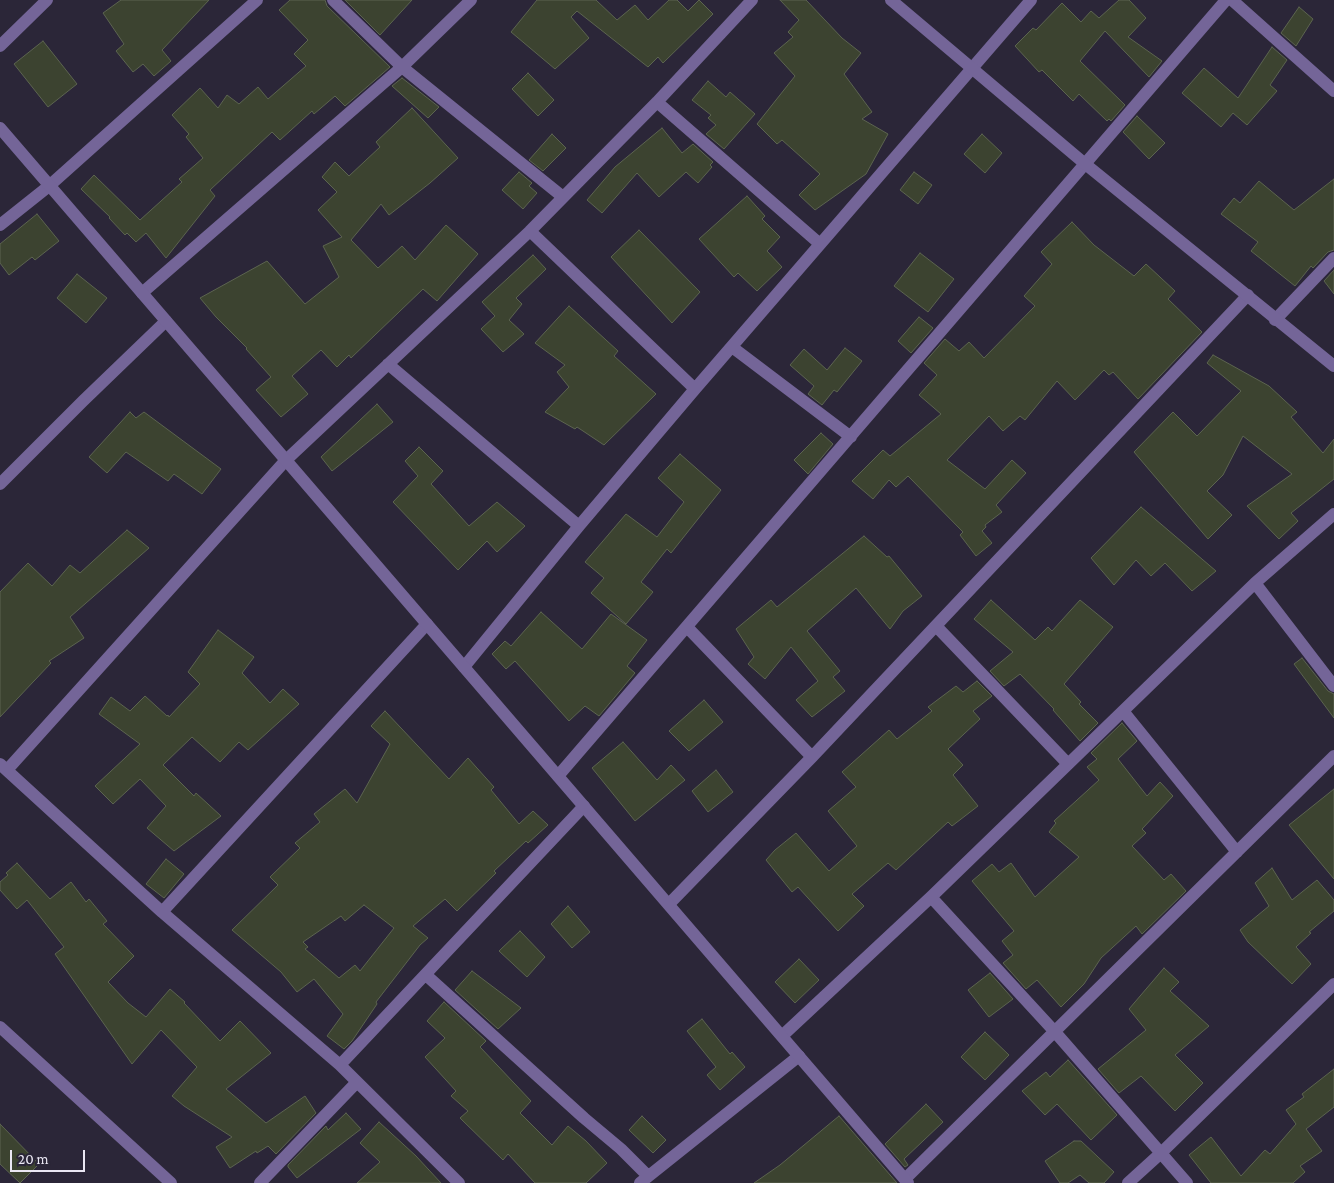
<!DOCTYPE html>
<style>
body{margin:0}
#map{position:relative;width:1334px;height:1183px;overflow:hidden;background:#2b2638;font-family:"Crimson Pro",serif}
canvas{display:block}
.scale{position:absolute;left:10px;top:1150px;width:75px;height:22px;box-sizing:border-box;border:2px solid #eae7f3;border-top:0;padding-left:6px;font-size:15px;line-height:18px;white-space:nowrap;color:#eae7f3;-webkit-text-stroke:4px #2b2638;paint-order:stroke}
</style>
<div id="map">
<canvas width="1334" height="1183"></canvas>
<div class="scale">20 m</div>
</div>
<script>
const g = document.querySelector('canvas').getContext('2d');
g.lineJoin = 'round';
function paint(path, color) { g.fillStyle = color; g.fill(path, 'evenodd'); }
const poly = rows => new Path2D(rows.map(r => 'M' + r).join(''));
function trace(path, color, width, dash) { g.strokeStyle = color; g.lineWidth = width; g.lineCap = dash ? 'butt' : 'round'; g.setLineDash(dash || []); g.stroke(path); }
const building = poly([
 [121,0,209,0,162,50,171,61,154,76,143,64,133,72,116,51,124,44,103,13,121,0],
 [290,0,325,0,327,6,390,67,345,106,335,96,314,114,312,111,280,140,272,132,210,190,215,196,166,258,146,233,136,242,127,233,125,235,109,218,110,217,81,189,94,175,140,220,182,182,179,179,203,158,186,137,189,134,172,115,200,88,218,108,227,95,239,104,258,87,268,99,306,66,294,54,308,40,279,10,290,0],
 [345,0,412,0,380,35,345,0],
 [537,0,596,0,617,20,635,5,648,20,669,0,677,0,688,11,699,0,713,14,663,63,658,57,648,67,577,11,571,17,589,38,555,69,511,32,537,0],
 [780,0,806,0,842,38,861,53,844,74,872,112,862,119,888,134,866,174,815,210,799,195,820,174,782,140,777,144,757,124,795,76,774,53,793,37,788,32,799,20,780,0],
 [1119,0,1129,0,1146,18,1128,37,1162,61,1149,77,1105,31,1080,61,1125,105,1111,121,1109,119,1107,121,1079,94,1073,101,1042,70,1039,72,1015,46,1033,28,1036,30,1062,3,1081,22,1091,11,1099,18,1119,0],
 [1299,7,1313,19,1296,46,1281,33,1299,7],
 [43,41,77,84,48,107,14,64,43,41],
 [1272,47,1287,60,1270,85,1277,91,1247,125,1233,113,1221,127,1182,93,1204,68,1238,98,1272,47],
 [528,73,554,100,538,116,512,89,528,73],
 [402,78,439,107,428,118,392,86,402,78],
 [708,81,726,97,730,92,755,114,724,149,706,134,716,125,708,118,711,115,692,100,708,81],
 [412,108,458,158,430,183,389,215,381,204,351,240,378,268,402,246,415,260,446,225,478,254,437,301,423,289,351,358,349,355,337,367,321,350,292,376,308,394,281,417,256,390,271,377,246,349,247,348,216,317,200,298,267,261,305,304,339,277,323,246,342,237,318,210,337,192,322,177,335,162,349,176,380,147,376,142,412,108],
 [1137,116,1165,143,1149,159,1123,132,1137,116],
 [662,128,682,153,693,144,713,162,710,165,712,167,698,183,686,172,659,197,637,173,602,213,587,200,615,167,662,128],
 [552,134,566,148,543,171,529,160,552,134],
 [982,134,1002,153,985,173,964,154,982,134],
 [519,172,532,183,529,186,537,193,523,209,502,190,519,172],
 [914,172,932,185,918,204,900,190,914,172],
 [1334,179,1334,250,1328,252,1313,268,1311,266,1295,286,1251,251,1258,242,1221,214,1234,198,1240,203,1259,181,1294,210,1334,179],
 [747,196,765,216,762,219,780,237,767,251,782,267,757,291,738,273,734,277,699,239,747,196],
 [37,214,59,241,35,260,32,257,9,275,0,263,0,244,37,214],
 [1072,222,1094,245,1134,276,1146,264,1175,291,1168,299,1202,332,1138,399,1113,372,1109,375,1104,370,1075,400,1057,381,1025,420,1020,416,1003,431,989,416,947,460,985,489,1012,460,1026,473,996,505,1002,512,985,525,986,527,982,531,992,543,976,556,960,535,963,532,908,476,896,487,889,480,873,499,852,481,883,450,890,456,941,414,919,395,937,375,924,363,945,339,959,351,969,342,984,358,1035,306,1024,296,1052,264,1041,252,1072,222],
 [639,230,700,292,672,323,611,257,639,230],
 [920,253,954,279,928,312,894,286,920,253],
 [533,255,546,269,516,298,522,304,509,320,524,334,503,352,481,329,495,316,482,302,533,255],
 [1334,270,1334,294,1324,281,1334,270],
 [77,274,107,298,86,323,57,298,77,274],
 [569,306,618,351,614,356,656,394,604,445,577,427,575,429,545,412,569,387,557,372,565,365,535,343,569,306],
 [919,317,933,328,911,353,898,341,919,317],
 [845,348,862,361,837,392,834,390,822,405,808,394,814,386,790,365,804,349,827,370,845,348],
 [1213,355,1269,386,1297,412,1291,417,1323,453,1334,439,1334,479,1291,513,1298,521,1279,539,1247,506,1292,474,1243,436,1223,475,1207,491,1232,515,1208,539,1134,452,1173,412,1197,436,1241,391,1207,363,1213,355],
 [377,404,393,422,332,471,321,457,377,404],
 [130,412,136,418,144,412,221,469,202,494,174,474,168,481,126,452,107,473,89,457,130,412],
 [821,433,833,444,808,474,794,460,821,433],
 [419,447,443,471,431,484,469,526,497,502,525,526,497,552,487,541,458,570,393,502,418,476,405,461,419,447],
 [680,454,721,490,671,553,667,549,641,582,653,592,626,624,591,593,604,578,585,562,626,514,657,537,684,502,658,478,680,454],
 [1141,507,1216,571,1192,591,1165,563,1151,576,1136,560,1114,585,1091,558,1141,507],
 [127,530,149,548,70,617,84,638,49,661,51,663,0,717,0,592,28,563,52,586,70,565,80,573,127,530],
 [864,536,887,557,889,556,922,596,903,611,890,629,856,588,807,631,840,671,833,677,845,691,812,717,796,700,818,681,791,647,765,679,748,664,754,657,736,629,771,600,777,607,864,536],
 [991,600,1035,640,1048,627,1052,631,1080,600,1113,627,1064,684,1081,702,1079,704,1098,723,1080,741,1053,710,1054,709,1020,674,1004,686,990,671,1013,652,974,619,991,600],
 [541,612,582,649,611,614,647,640,627,666,635,673,599,716,585,706,569,721,515,661,506,669,492,654,505,641,511,646,541,612],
 [218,630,254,657,242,673,270,703,283,689,299,704,248,750,239,742,220,762,192,737,163,765,194,796,196,793,221,816,174,851,147,828,166,806,140,779,113,804,95,786,140,744,99,714,111,697,130,711,145,696,167,716,168,715,169,717,200,684,188,672,218,630],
 [1302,658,1328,691,1334,694,1334,718,1294,664,1302,658],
 [977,681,992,696,973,711,980,719,948,749,963,765,953,775,978,806,952,826,948,822,896,870,888,863,852,894,864,906,838,931,798,887,792,892,766,860,775,850,796,833,829,871,857,846,828,811,856,787,842,772,889,730,897,739,932,711,928,707,956,686,963,692,977,681],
 [704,700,723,722,689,751,669,731,704,700],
 [385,711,449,779,468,758,494,787,491,790,519,824,533,811,548,825,528,843,526,841,494,871,496,873,457,911,445,899,413,926,428,938,420,945,376,1002,377,1004,352,1041,344,1049,327,1036,343,1014,314,979,297,992,281,972,232,930,278,885,270,877,300,848,295,843,320,822,314,814,345,789,357,803,390,744,371,726,385,711],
 [364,905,394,928,360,971,355,965,339,978,305,949,308,947,303,942,341,916,345,921,364,905],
 [1122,723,1137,741,1118,759,1147,796,1160,782,1173,796,1142,829,1146,833,1132,846,1164,880,1171,874,1186,891,1142,934,1136,926,1101,958,1084,984,1061,1007,1037,980,1026,989,1003,963,1013,955,1002,941,1014,931,972,881,992,864,999,872,1011,863,1035,897,1079,857,1049,832,1056,823,1054,821,1099,780,1087,767,1097,759,1091,753,1122,723],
 [623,742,657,780,671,765,685,780,635,821,592,768,623,742],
 [716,770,733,792,708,812,692,791,716,770],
 [1334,789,1334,879,1289,825,1334,789],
 [166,859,184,874,164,898,146,884,166,859],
 [17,863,50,899,71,882,86,902,89,899,107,921,103,924,134,956,108,982,128,1003,146,1017,170,989,185,1002,184,1003,220,1041,240,1021,271,1053,226,1089,266,1123,305,1096,316,1113,276,1154,268,1146,257,1153,256,1151,230,1168,216,1147,232,1137,184,1106,172,1096,197,1067,161,1030,132,1064,55,954,64,947,27,900,17,909,0,890,0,882,8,875,6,873,17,863],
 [1272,868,1292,900,1317,880,1334,900,1334,911,1309,932,1311,933,1296,947,1311,964,1292,984,1248,942,1240,930,1269,906,1255,883,1272,868],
 [568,906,590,932,572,948,551,924,568,906],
 [520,931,545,957,527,977,499,951,520,931],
 [799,959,819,980,795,1003,775,982,799,959],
 [1164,968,1179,982,1170,991,1209,1026,1175,1055,1203,1083,1175,1111,1141,1076,1119,1093,1098,1069,1146,1030,1129,1009,1164,968],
 [472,971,521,1008,498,1029,455,990,472,971],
 [990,973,1013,999,989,1017,968,990,990,973],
 [444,1002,486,1041,480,1047,531,1101,520,1113,552,1145,568,1126,586,1141,607,1163,586,1183,535,1183,508,1154,503,1160,460,1118,468,1111,451,1096,456,1091,425,1057,445,1038,427,1021,444,1002],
 [702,1019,730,1054,732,1052,745,1067,720,1090,707,1075,716,1067,687,1031,702,1019],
 [985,1032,1009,1055,985,1080,961,1057,985,1032],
 [1068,1060,1117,1115,1091,1140,1057,1104,1045,1115,1022,1091,1046,1072,1050,1077,1068,1060],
 [1334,1069,1334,1107,1306,1129,1322,1151,1300,1166,1305,1172,1293,1183,1211,1183,1189,1155,1211,1137,1241,1176,1265,1150,1270,1154,1296,1124,1286,1110,1304,1097,1302,1094,1334,1069],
 [926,1104,943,1122,904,1159,908,1165,905,1167,885,1144,926,1104],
 [346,1113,361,1129,297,1178,288,1167,288,1165,326,1126,328,1130,346,1113],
 [642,1116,666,1140,653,1153,629,1130,642,1116],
 [839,1116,897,1183,754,1183,780,1165,839,1116],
 [379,1122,416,1156,441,1183,357,1183,380,1162,360,1143,379,1122],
 [0,1124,39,1164,20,1183,0,1164,0,1124],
 [1074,1141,1081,1141,1114,1172,1104,1183,1089,1183,1080,1175,1068,1183,1060,1183,1045,1161,1074,1141]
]);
const minor = poly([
 [333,0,402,67,563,197],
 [1232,0,1334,91],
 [0,46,47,0],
 [657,102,820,244],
 [0,225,49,186,257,0],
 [530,231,695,389],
 [142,293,402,67,471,0],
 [1275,320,1334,258],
 [732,347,851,437],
 [388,364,579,526],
 [0,484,83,401,166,321],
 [1255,583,1334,686],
 [936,626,1068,764],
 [687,627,812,757],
 [464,667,579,526,695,389,1031,0],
 [1123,711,1237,852],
 [0,764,162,912,340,1065,459,1183],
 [7,770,286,460,530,231,657,102,752,0],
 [558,776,1226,0],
 [931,897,1055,1032,1187,1183],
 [669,904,812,757,1248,295],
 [162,912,427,624],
 [426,975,584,1118,621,1149,648,1176],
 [0,1027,171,1183],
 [782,1036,931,897,1255,583,1334,514],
 [340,1065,584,806],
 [905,1179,1334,756],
 [260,1183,357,1082],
 [640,1183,799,1056],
 [1128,1183,1161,1153,1334,984]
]);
const tertiary = poly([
 [891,0,1084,163,1334,366],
 [0,128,908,1183]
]);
paint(building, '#3c4330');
trace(building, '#5c6450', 1);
trace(minor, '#746598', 12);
trace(tertiary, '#746598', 12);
</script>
